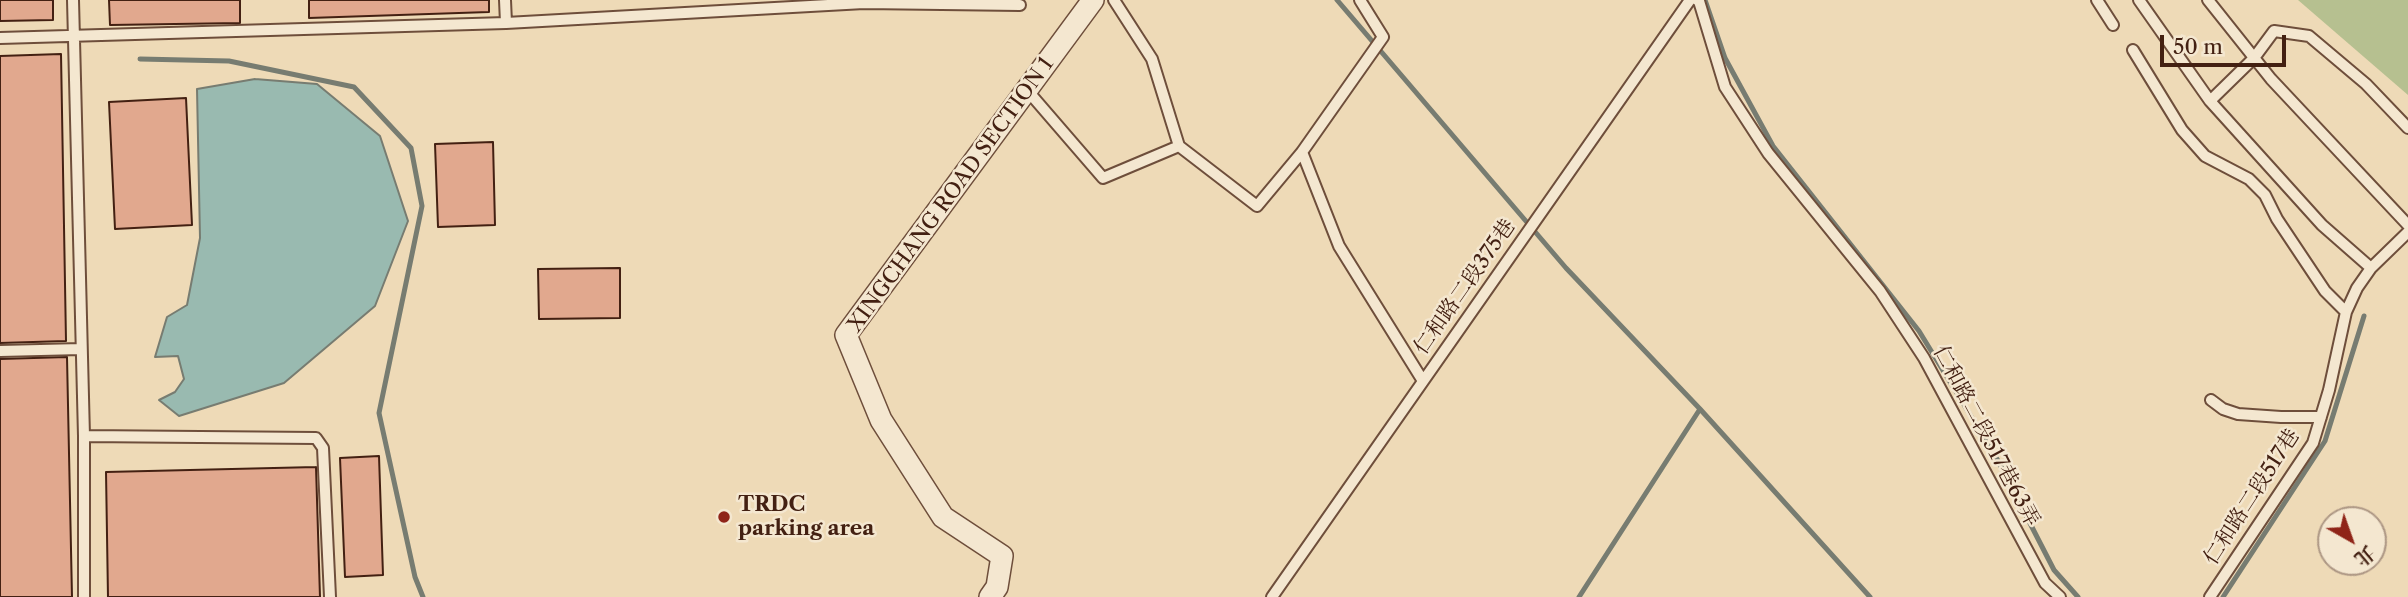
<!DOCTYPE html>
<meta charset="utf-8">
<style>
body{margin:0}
#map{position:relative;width:2408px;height:597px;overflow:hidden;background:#eedab7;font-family:"Libre Caslon Text","Noto Serif TC",serif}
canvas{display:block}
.north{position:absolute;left:2317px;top:506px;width:70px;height:70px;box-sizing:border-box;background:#f4e7d0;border:2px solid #ad9784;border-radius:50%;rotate:140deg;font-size:19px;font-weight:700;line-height:28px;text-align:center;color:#432012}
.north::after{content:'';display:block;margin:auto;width:24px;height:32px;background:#8f2418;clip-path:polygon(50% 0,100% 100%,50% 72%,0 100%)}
.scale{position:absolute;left:2160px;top:35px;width:126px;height:32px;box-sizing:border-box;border:4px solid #432012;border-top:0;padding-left:9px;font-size:21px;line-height:24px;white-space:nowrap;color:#432012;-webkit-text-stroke:5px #f4e7d0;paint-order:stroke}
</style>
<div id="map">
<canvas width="2408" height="597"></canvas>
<div class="north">北</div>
<div class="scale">50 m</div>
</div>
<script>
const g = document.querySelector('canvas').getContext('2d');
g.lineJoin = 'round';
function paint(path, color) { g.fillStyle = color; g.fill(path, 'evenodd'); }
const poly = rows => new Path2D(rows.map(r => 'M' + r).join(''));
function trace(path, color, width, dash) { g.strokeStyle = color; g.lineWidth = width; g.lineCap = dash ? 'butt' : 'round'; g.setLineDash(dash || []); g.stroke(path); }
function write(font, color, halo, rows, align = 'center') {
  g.font = font + ' "Libre Caslon Text","Noto Serif TC",serif'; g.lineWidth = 5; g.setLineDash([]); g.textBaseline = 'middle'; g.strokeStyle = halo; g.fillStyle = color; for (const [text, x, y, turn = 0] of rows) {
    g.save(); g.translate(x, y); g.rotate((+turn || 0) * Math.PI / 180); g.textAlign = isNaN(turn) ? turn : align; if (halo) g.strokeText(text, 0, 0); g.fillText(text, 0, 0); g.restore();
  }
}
const green = poly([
 [2298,0,2408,0,2408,95]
]);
const water = poly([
 [255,79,317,84,380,136,408,221,375,306,284,383,179,416,159,400,175,392,184,379,178,356,155,357,167,317,187,305,200,238,197,89,255,79]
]);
const stream = poly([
 [1337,0,1566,268,1700,409,1870,597],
 [1705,0,1725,58,1773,146,1919,331,1997,459,2054,570,2078,597],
 [140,59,229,61,354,87,411,148,422,206,379,413,415,577,423,597],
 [1579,597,1700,409],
 [2223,597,2325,441,2364,316]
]);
const building = poly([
 [0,0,53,0,53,20,0,21,0,0],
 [109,0,240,0,240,23,110,25,109,0],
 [309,0,489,0,489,12,309,18,309,0],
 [61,54,66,341,0,343,0,56,61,54],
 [186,98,192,225,115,229,109,102,186,98],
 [493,142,495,225,438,227,435,144,493,142],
 [620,268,620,318,539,319,538,269,620,268],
 [67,357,72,597,0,597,0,359,67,357],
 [379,456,383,575,345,577,340,458,379,456],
 [316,467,320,597,108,597,106,472,316,467]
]);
const lane = poly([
 [73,0,84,436,84,597],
 [505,0,506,23],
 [1114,0,1152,59,1179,146,1257,206,1302,152,1383,37,1360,0],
 [1697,0,1699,1,1725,87,1768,153,1880,291,1924,358,2045,583,2060,597],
 [2097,0,2113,25],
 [2139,0,2210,101,2322,225,2371,268],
 [2208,0,2271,79,2408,225],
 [0,38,506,23,864,3,1020,5],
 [2133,50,2182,130,2205,156,2249,179,2265,195,2277,219,2325,291,2346,312],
 [1027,90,1103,178,1179,146],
 [2210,101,2254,58,2274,31,2309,36,2366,84,2408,128],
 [1302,152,1339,246,1423,381],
 [0,351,81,349],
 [2211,400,2223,409,2238,414,2281,417,2321,417],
 [84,436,316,438,323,448,330,597],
 [1272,597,1690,0],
 [2210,597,2313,443,2329,390,2346,312,2357,288,2371,268,2408,232]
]);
const street = poly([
 [990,597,997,587,1002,556,943,517,881,420,846,335,1093,0]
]);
const markers = [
 [724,517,7,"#8f2418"]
];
const streetNames = [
 ["XINGCHANG ROAD SECTION 1",951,195,-54],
 ["仁和路二段375巷",1465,287,-55],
 ["仁和路二段517巷63弄",1986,436,62],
 ["仁和路二段517巷",2252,497,-57]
];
const poiNames = [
 ["TRDC",738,505],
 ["parking area",738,529]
];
paint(green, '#b6c090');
paint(water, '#99bab0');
trace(water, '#777c71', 2);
trace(stream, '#777c71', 5);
paint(building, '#e1a88e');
trace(building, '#432012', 2);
trace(lane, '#6e4e3b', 14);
trace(street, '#6e4e3b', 24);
trace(lane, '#f4e7d0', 10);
trace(street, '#f4e7d0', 21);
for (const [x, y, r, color] of markers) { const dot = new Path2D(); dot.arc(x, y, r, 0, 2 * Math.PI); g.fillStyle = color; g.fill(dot); trace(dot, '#f4e7d0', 2.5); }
write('21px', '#432012', '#f4e7d0', streetNames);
write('bold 21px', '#432012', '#f4e7d0', poiNames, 'left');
</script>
